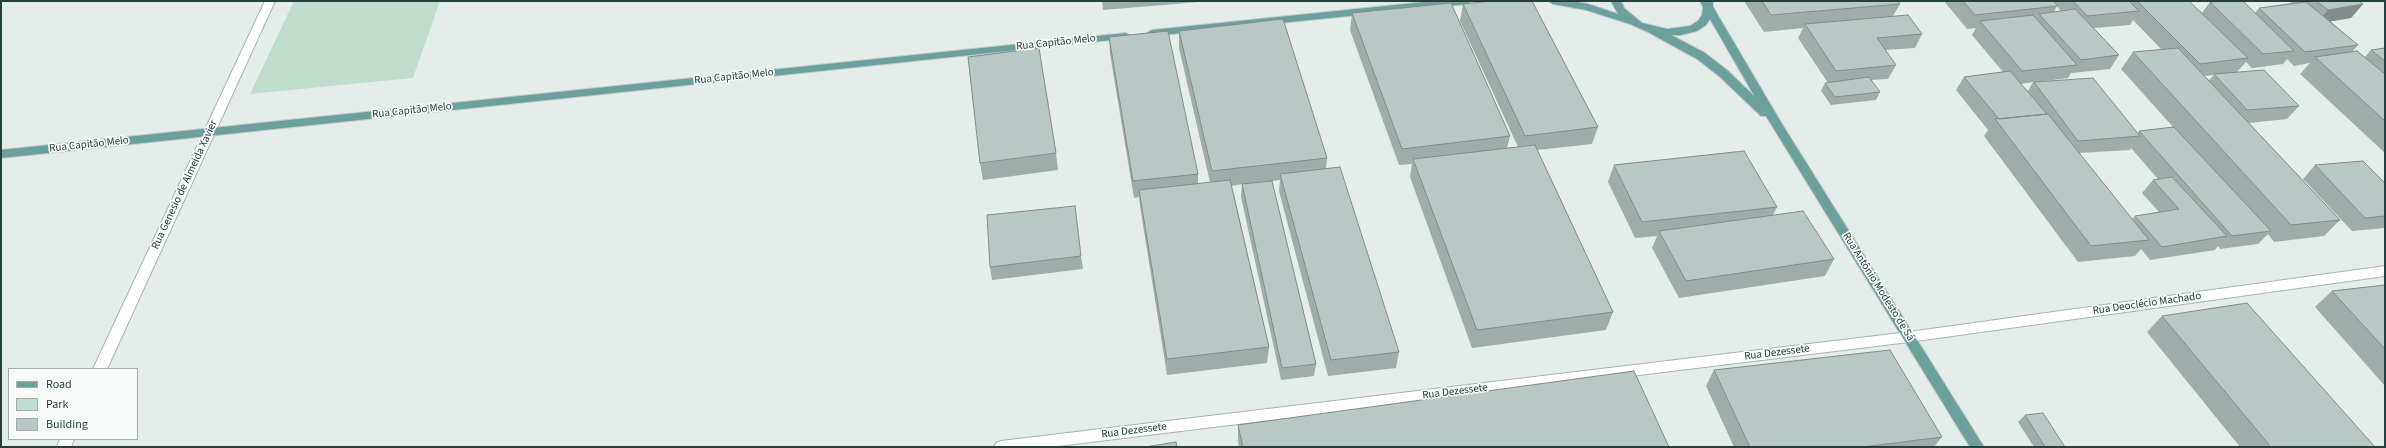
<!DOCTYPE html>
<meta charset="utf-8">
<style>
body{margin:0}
#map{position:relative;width:2386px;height:448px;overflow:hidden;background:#e5edeb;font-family:"Source Sans 3",sans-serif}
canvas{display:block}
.frame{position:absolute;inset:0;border:2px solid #253f3d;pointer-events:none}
.legend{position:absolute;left:8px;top:368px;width:130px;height:72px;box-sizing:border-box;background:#f6faf9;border:1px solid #a2afae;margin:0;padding:5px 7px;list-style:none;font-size:12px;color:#253f3d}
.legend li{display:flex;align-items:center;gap:8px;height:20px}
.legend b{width:20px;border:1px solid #a2afae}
</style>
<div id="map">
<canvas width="2386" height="448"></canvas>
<div class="frame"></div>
<ul class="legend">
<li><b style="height:5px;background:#6ca09d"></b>Road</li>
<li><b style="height:11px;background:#bfddcd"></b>Park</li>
<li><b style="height:11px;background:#bac8c5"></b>Building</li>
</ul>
</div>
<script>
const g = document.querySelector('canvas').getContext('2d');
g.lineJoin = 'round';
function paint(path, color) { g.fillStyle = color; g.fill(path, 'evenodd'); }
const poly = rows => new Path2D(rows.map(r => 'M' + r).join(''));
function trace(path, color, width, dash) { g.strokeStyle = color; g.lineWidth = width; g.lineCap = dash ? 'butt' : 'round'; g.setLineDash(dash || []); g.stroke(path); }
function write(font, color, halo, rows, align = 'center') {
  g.font = font + ' "Source Sans 3",sans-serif'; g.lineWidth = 3.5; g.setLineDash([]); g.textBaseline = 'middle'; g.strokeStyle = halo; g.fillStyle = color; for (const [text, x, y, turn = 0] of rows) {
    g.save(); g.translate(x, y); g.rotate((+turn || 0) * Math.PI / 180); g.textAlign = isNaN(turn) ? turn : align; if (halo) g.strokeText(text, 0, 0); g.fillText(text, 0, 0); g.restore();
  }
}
const green = poly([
 [294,1,440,1,413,78,250,94]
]);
const minor = poly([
 [265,1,275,1,107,369,93,369,265,1],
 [2385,266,2385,276,1909,342,1050,447,994,447,996,443,1001,441,1909,332,2385,266],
 [60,439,74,439,71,447,57,447,60,439]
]);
const major = poly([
 [1434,1,1472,1,1467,4,1152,36,1147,33,1152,30,1434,1],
 [1548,1,1572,1,1588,4,1618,14,1611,1,1621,1,1624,8,1642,23,1667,29,1690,26,1698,21,1702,15,1703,7,1700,1,1713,1,1713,7,1782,124,1984,447,1970,447,1766,116,1761,116,1719,76,1697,59,1648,32,1630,24,1586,10,1553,4,1548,1],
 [1710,19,1755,97,1727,70,1705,53,1671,35,1681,35,1697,31,1706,25,1710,19],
 [1126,33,1131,36,1130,38,1,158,1,150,1126,33]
]);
const wall = poly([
 [1102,1,1211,1,1103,10],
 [1744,1,1898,1,1900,4,1893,16,1922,34,1915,48,1885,50,1896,65,1888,79,1871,80,1880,92,1876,100,1831,105,1821,91,1825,83,1828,83,1798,38,1803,28,1764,32],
 [1944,1,2189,1,2202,13,2210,2,2255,13,2259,8,2292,3,2289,1,2359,1,2363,4,2351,18,2330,21,2358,45,2352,52,2365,57,2371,50,2385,48,2385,153,2300,74,2310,63,2294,66,2287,59,2283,64,2252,68,2246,62,2237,72,2299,106,2287,119,2249,123,2340,220,2324,236,2274,242,2268,234,2258,244,2220,249,2218,246,2215,250,2150,260,2141,249,2135,256,2078,262,1984,136,1988,130,1956,90,1964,77,2003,72,1972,35,1976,28,1967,29],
 [2057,6,2061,11,2054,12],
 [2133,20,2162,50,2133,52,2121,69,2173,127,2139,131,2138,133,2037,82,2068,78,2071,73,2072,73,2110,69,2119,55,2094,28,2130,25],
 [2214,75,2209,80,2204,76],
 [2033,82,2028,91,2021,84],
 [2131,148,2158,179,2153,180,2142,193,2159,212,2135,216,2132,219,2079,153,2130,150],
 [1463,4,1598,127,1592,144,1537,150,1613,312,1606,330,1472,348,1410,177,1412,164,1399,165,1350,30,1352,13,1510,136,1507,148,1518,147,1460,21],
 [1179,31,1327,158,1326,169,1399,352,1396,368,1328,376,1279,191,1280,180,1272,181,1316,364,1314,376,1281,380,1241,197,1242,184,1232,186,1269,347,1267,363,1167,375,1140,206,1139,197,1134,198,1110,54,1109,37,1198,174,1198,184,1210,182,1179,48],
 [1056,153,1058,170,983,180,980,163],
 [1614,165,1777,207,1773,215,1834,259,1825,276,1679,298,1652,248,1657,236,1635,238,1608,182],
 [2315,165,2385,183,2385,228,2352,231,2303,179],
 [1081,256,1083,269,992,280,990,267],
 [2385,285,2385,386,2315,307,2332,291],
 [2162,316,2375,447,2240,447,2147,332],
 [1714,370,1942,437,1934,447,1734,447,1706,386],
 [2025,415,2065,447,2034,447,2018,422],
 [1238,425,1669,447,1239,447,1238,442]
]);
const shadedWall = poly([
 [2363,4,2351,18,2316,24,2328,10]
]);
const building = poly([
 [1492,1,1532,1,1598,127,1525,136,1463,4,1492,1],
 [1762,1,1898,1,1900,4,1771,15,1762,1],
 [1963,1,2053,1,2058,6,1975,15,1963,1],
 [2073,1,2129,1,2139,11,2087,16,2073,1],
 [2137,1,2189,1,2248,58,2200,64,2137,1],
 [2225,1,2243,1,2294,51,2263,54,2210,2,2225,1],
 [2316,1,2359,1,2363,4,2328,10,2316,1],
 [2306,2,2358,45,2305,52,2259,8,2306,2],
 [1451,3,1510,136,1402,149,1352,13,1451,3],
 [2075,9,2119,55,2081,60,2039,14,2075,9],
 [1908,15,1922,34,1877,38,1896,65,1836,71,1805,24,1908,15],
 [2033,15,2077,65,2022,71,1980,21,2033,15],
 [1283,19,1327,158,1212,171,1179,31,1283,19],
 [1168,31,1198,174,1133,181,1109,37,1168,31],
 [1039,48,1056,153,980,163,968,57,1039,48],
 [2178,48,2340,220,2291,225,2133,52,2178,48],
 [2385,48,2385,61,2371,50,2385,48],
 [2357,51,2385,74,2385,121,2315,57,2357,51],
 [2264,70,2299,106,2247,110,2214,74,2264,70],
 [2010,71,2047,114,1999,119,1964,77,2010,71],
 [1869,77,1880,92,1835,97,1825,83,1869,77],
 [2093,78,2140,136,2078,141,2034,82,2093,78],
 [2048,114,2149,240,2091,246,1995,119,2048,114],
 [2174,127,2271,231,2232,236,2139,131,2174,127],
 [1535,145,1613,312,1477,330,1413,159,1535,145],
 [1744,151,1777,207,1642,222,1614,165,1744,151],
 [2363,161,2385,183,2385,216,2365,218,2315,165,2363,161],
 [1340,167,1399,352,1331,360,1280,174,1340,167],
 [2172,177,2227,236,2162,247,2135,216,2179,209,2153,180,2172,177],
 [1230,180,1269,347,1167,359,1139,190,1230,180],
 [1272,181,1316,364,1282,368,1242,184,1272,181],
 [1075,206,1081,256,990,267,987,215,1075,206],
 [1803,211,1834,259,1686,281,1659,231,1803,211],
 [2385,285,2385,349,2332,291,2385,285],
 [2247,303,2375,447,2271,447,2162,316,2247,303],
 [1890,350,1942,437,1863,447,1750,447,1714,370,1890,350],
 [1634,371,1669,447,1243,447,1238,425,1634,371],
 [2043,413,2065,447,2045,447,2025,415,2043,413],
 [1176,442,1177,447,1145,447,1176,442]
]);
const streetNames = [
 ["Rua Capitão Melo",1056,43,-6],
 ["Rua Capitão Melo",734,77,-6],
 ["Rua Capitão Melo",412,111,-6],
 ["Rua Capitão Melo",89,145,-6],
 ["Rua Genesio de Almeida Xavier",185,185,-65],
 ["Rua Antônio Modesto de Sá",1878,287,58],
 ["Rua Deoclécio Machado",2147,304,-8],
 ["Rua Dezessete",1777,353,-7],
 ["Rua Dezessete",1455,392,-7],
 ["Rua Dezessete",1134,431,-7]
];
paint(green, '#bfddcd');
trace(minor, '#a8b5b3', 2);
trace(major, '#c2c9c9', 2);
paint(minor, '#fff');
paint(major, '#6ca09d');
paint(wall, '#a0aca9');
paint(shadedWall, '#828c8a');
paint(building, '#bac8c5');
trace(building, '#828c8a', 1);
write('11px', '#253f3d', '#f6faf9', streetNames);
</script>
